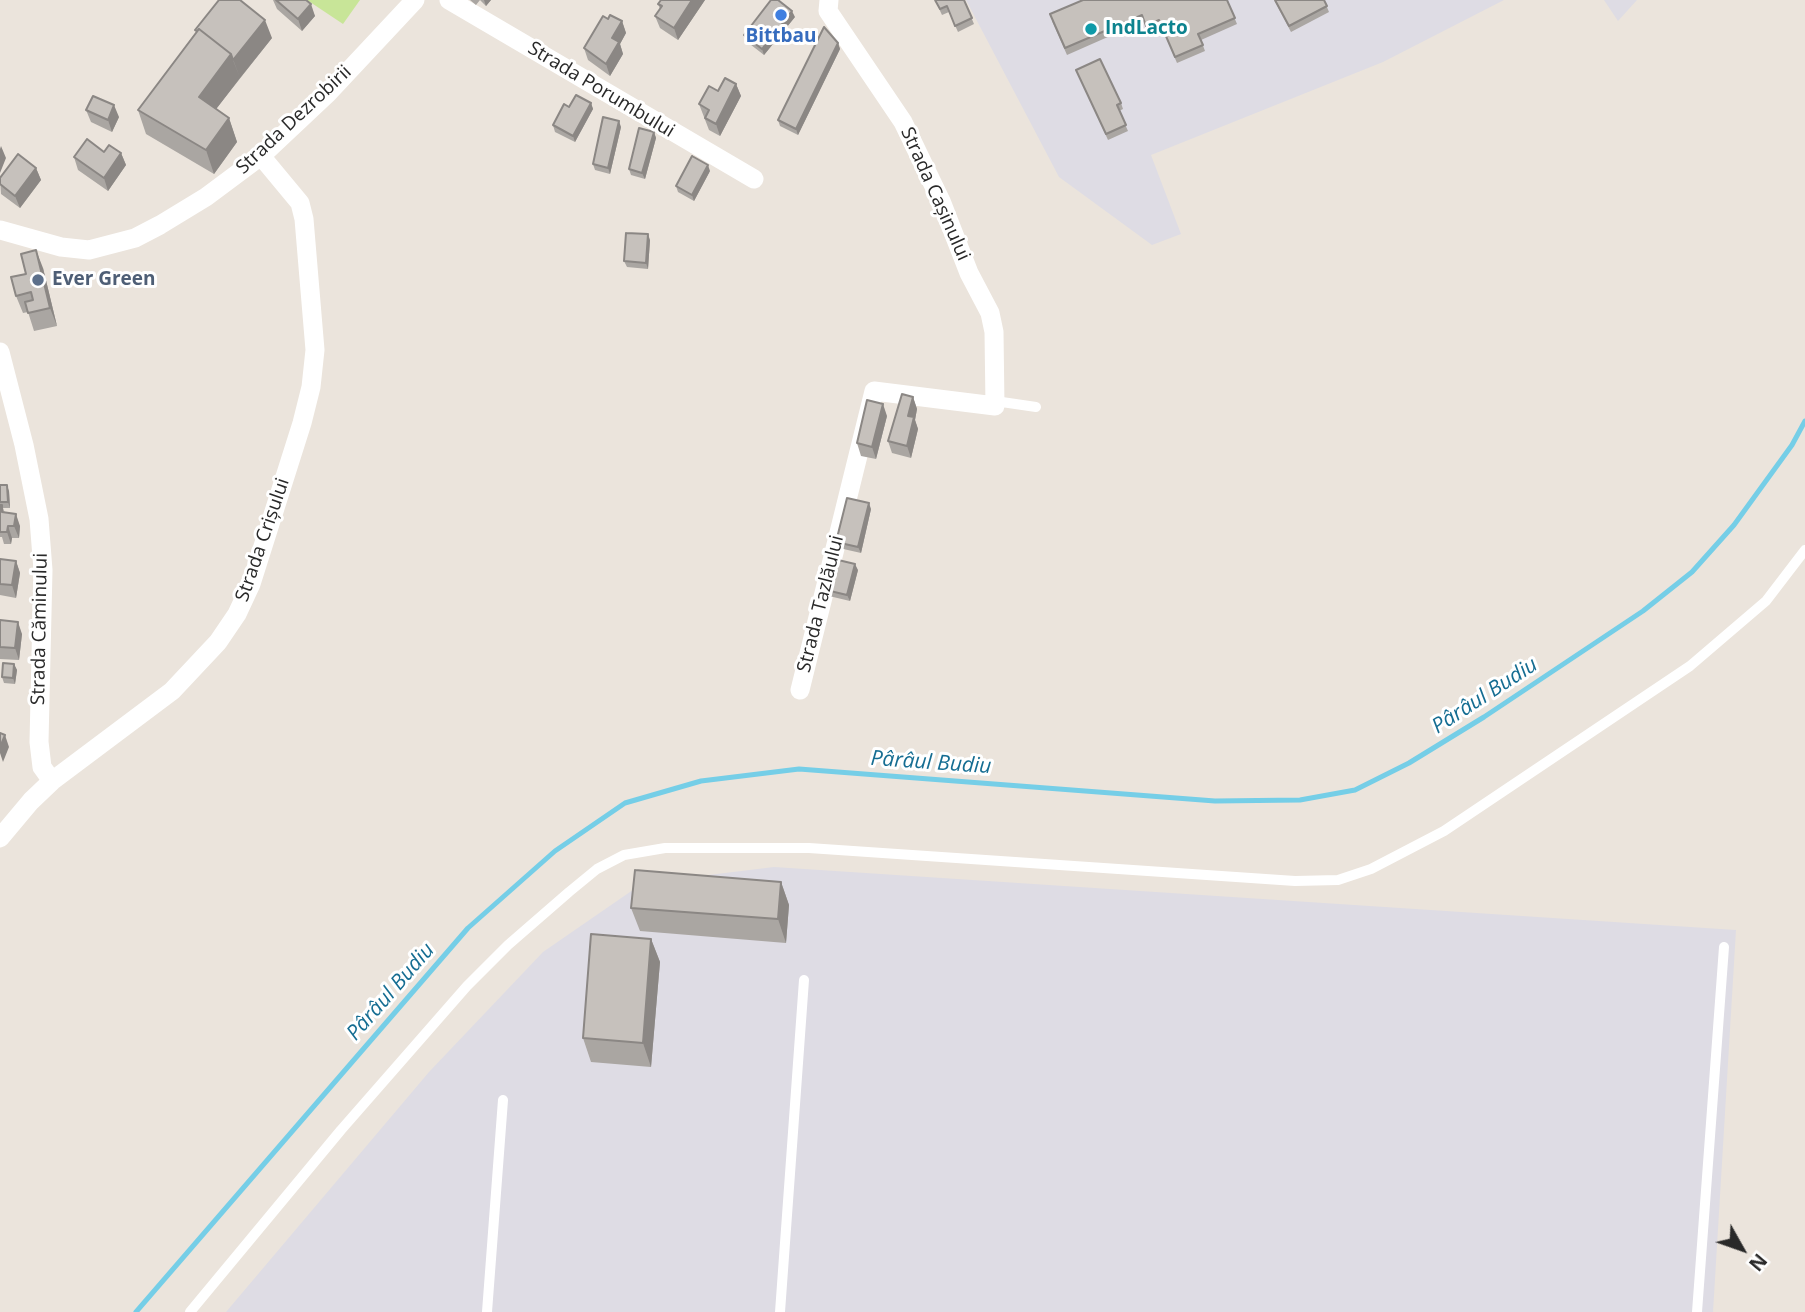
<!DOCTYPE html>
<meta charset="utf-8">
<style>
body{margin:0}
#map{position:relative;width:1805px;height:1312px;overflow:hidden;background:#ebe4dc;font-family:"Open Sans",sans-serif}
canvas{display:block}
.north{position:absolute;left:1707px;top:1214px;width:70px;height:70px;-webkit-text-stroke:5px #fff;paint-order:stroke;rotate:130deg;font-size:19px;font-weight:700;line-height:28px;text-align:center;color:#292929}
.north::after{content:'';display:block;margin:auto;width:24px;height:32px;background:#292929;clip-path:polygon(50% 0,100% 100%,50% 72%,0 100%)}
</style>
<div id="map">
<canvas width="1805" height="1312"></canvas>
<div class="north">N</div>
</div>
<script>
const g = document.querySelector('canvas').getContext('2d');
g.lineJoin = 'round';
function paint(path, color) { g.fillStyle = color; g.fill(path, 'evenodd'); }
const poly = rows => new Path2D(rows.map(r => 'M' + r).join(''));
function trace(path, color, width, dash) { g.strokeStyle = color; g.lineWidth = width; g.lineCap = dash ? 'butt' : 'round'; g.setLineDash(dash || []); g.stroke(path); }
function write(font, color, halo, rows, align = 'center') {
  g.font = font + ' "Open Sans",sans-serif'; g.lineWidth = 6; g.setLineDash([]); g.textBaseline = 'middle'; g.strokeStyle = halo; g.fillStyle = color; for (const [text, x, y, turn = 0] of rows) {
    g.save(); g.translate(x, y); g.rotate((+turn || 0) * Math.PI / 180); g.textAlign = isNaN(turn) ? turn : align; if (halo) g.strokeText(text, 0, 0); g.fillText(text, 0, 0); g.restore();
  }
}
const industrial = poly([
 [966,0,1504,0,1383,62,1151,155,1181,234,1152,245,1059,177],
 [1604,0,1637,0,1618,21],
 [774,867,1736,930,1713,1312,226,1312,429,1072,543,952,643,883]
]);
const pitch = poly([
 [307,0,360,0,343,24]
]);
const stream = poly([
 [136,1312,468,928,555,851,625,803,701,781,799,769,1215,801,1300,800,1355,790,1409,763,1484,717,1643,611,1692,572,1734,525,1792,445,1805,421]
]);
const lane = poly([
 [995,401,1036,407],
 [190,1312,341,1130,467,986,508,945,569,892,597,869,624,855,665,848,809,848,1295,881,1338,880,1371,869,1444,831,1690,666,1766,601,1805,550],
 [487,1312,503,1100],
 [780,1312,804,980],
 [1697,1312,1724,947]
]);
const street = poly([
 [449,0,754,179],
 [0,230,61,247,89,250,135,238,160,225,206,197,261,156,328,93,415,0],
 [0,352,24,445,39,519,43,570,39,742,42,767,52,781],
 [800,690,874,391,995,406,994,332,990,313,969,273,941,201,903,122,828,11,829,0],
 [0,838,31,801,52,781,172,691,218,642,237,614,251,584,302,423,311,387,315,350,304,219,300,203,261,156]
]);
const wall = poly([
 [273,0,306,0,315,16,302,31,277,9],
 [470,0,491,0,486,6,480,0,476,5],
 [661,0,705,0,678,40,660,28,655,16,660,9,658,4],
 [935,0,964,0,974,24,958,32,949,12,942,15],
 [1227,0,1237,24,1201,40,1205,51,1177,63,1161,26,1149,32,1144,21,1067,55,1052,21],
 [1274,0,1324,0,1329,12,1291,32],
 [795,17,764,55,746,41,744,35],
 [608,19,622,21,626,33,620,44,623,54,610,76,588,60,584,48],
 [195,30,272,38,216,109,229,118,237,142,214,174,146,134,138,110,196,32],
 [838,43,840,49,798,135,780,126,778,120],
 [1076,70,1121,103,1123,109,1119,111,1128,131,1108,140],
 [736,84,741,96,720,136,709,130,699,104,718,91],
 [591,103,593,109,575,142,555,132,553,125,569,107],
 [86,110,119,117,112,132,91,122],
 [621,127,610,174,595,170,593,164],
 [654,132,656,138,645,179,631,175,629,169],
 [121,153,126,165,108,191,78,170,74,157],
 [36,168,41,180,20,208,1,194,0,178],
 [710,171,694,201,678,192,676,186],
 [650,240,648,269,627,267,624,261],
 [43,268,57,326,34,331,28,312,23,313,16,296,26,274],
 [913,397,917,409,915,420,918,429,911,458,892,453,888,441],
 [887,416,876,459,861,456,857,443],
 [0,485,9,491,10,508,3,508,5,513,20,526,19,538,12,538,11,544,4,544,2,537,0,537],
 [871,509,861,553,839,548,836,542],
 [0,559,16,561,20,573,16,598,0,595],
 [858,570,850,601,829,596,826,590],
 [0,620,22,634,19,660,0,659],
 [14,664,17,670,15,684,4,683,2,677],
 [781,882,789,905,786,943,640,931,631,908],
 [651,939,660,962,651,1067,591,1062,583,1038]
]);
const shadedWall = poly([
 [484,0,491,0,486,6],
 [692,0,705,0,678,40,674,28],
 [311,4,315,16,302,31,298,19],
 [792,11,795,17,764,55,762,49],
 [265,20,272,38,240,78,233,60],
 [622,21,626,33,620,44,623,54,610,76,606,64,612,38],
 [838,43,840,49,798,135,796,129],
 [231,54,240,78,207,121,199,97],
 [736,84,741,96,720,136,716,124],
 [591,103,593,109,575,142,573,136],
 [114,105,119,117,112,132,108,120],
 [229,118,237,142,214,174,206,150],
 [619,121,621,127,610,174,608,168],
 [654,132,656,138,645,179,642,173],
 [1,146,6,158,0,173,0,149],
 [121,153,126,165,108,191,104,178],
 [708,165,710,171,694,201,692,195],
 [36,168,41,180,20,208,15,196],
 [648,234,650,240,648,269,646,263],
 [36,250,43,268,57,326,50,308],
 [913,397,917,409,915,420,918,429,911,458,907,446,908,416],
 [883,404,887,416,876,459,872,447],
 [7,485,9,491,10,508,8,502],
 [869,503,871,509,861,553,858,547],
 [16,514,20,526,19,538,14,526],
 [8,526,12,538,11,544,7,532],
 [16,561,20,573,16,598,12,585],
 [855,564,858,570,850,601,847,595],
 [18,622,22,634,19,660,15,648],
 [14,664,17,670,15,684,13,678],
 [5,735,9,747,3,762,0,753,0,747],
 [781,882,789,905,786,943,778,919],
 [651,939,660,962,651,1067,643,1043]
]);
const building = poly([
 [219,0,240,0,265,20,233,60,231,54,199,29,197,31,195,30,219,0],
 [276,0,306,0,311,4,298,19,276,0],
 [661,0,692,0,674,28,655,16,662,6,658,4,661,0],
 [771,0,778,0,792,11,762,49,744,35,771,0],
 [935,0,964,0,972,18,955,26,947,6,940,9,935,0],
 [1083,0,1227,0,1235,18,1198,34,1203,45,1175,57,1159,20,1146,26,1142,15,1065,48,1050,14,1083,0],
 [1275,0,1324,0,1327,6,1289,26,1275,0],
 [610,15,622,21,612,38,619,42,606,64,584,48,603,16,608,19,610,15],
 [824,27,838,43,796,129,778,120,824,27],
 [199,29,231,54,199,97,229,118,206,150,138,110,199,29],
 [1100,59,1121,103,1117,105,1126,125,1106,134,1076,70,1100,59],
 [725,78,736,84,716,124,705,118,709,110,699,104,709,86,718,91,725,78],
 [576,95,591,103,573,136,553,125,564,104,569,107,576,95],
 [93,96,114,105,108,120,86,110,93,96],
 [603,117,619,121,608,168,593,164,603,117],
 [639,128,654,132,642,173,629,169,639,128],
 [87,139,104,152,109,145,121,153,104,178,74,157,87,139],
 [18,154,36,168,15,196,0,184,0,178,18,154],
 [692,156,708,165,692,195,676,186,692,156],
 [626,233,648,234,646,263,624,261,626,233],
 [36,250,50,308,28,313,25,302,33,300,31,292,16,296,11,277,26,274,21,254,36,250],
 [902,394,913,397,908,416,914,417,907,446,888,441,902,394],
 [867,400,883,404,872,447,857,443,867,400],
 [0,485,7,485,8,502,0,502,0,485],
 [847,498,869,503,858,547,836,542,847,498],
 [0,505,2,505,2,512,16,514,14,526,8,526,7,532,0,532,0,505],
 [0,559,16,561,12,585,0,584,0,559],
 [834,559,855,564,847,595,826,590,834,559],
 [0,620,18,622,15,648,0,647,0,620],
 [3,663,14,664,13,678,2,677,3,663],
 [0,733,5,735,0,747,0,733],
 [635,870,781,882,778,919,631,908,635,870],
 [591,934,651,939,643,1043,583,1038,591,934]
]);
const markers = [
 [781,15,7,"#3f7fe0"],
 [1091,29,7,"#0f9aa8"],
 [38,280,7,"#5c6f8a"]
];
const cultureNames = [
 ["IndLacto",1105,29]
];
const shopNames = [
 ["Bittbau",781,37]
];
const streetNames = [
 ["Strada Porumbului",601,90,31],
 ["Strada Dezrobirii",294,120,-43],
 ["Strada Cașinului",935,194,66],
 ["Strada Crișului",263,540,-71],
 ["Strada Tazlăului",821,604,-76],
 ["Strada Căminului",40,629,-89]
];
const serviceNames = [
 ["Ever Green",52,280]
];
const waterNames = [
 ["Pârâul Budiu",1485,696,-33],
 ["Pârâul Budiu",931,763,4],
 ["Pârâul Budiu",391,992,-49]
];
paint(industrial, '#dedce4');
paint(pitch, '#c8e598');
trace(stream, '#75cee7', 5);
trace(lane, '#fff', 10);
trace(street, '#fff', 19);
paint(wall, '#aaa6a2');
paint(shadedWall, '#8b8784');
paint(building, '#c6c1bc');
trace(building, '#8b8784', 2);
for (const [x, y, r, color] of markers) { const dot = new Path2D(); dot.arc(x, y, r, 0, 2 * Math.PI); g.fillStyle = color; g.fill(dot); trace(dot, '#fff', 2.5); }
write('bold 19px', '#0d838f', '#fff', cultureNames, 'left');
write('bold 19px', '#366cbe', '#fff', shopNames);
write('19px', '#292929', '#fff', streetNames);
write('bold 19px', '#4e5e75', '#fff', serviceNames, 'left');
write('italic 21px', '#156d92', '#fff', waterNames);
</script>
